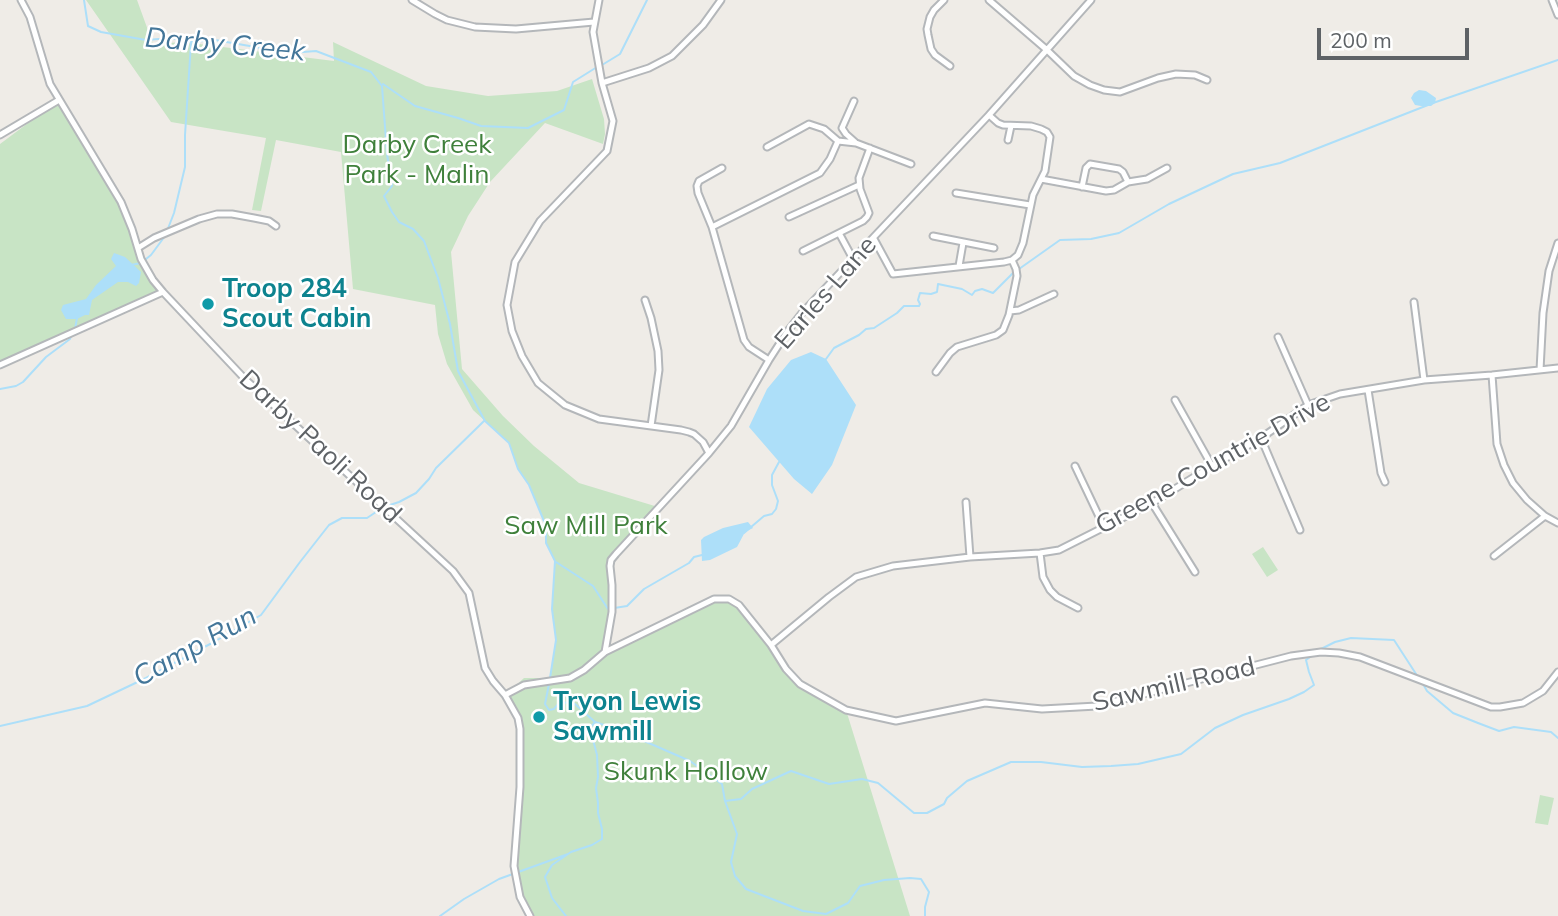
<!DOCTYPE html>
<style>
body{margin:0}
#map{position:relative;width:1558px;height:916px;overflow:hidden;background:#efece7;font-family:Mulish,sans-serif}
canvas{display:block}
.scale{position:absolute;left:1317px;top:28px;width:152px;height:32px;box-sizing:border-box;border:4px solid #5e6266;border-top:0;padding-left:9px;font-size:21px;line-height:24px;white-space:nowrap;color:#5e6266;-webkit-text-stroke:5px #fff;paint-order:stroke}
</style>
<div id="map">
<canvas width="1558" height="916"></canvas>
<div class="scale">200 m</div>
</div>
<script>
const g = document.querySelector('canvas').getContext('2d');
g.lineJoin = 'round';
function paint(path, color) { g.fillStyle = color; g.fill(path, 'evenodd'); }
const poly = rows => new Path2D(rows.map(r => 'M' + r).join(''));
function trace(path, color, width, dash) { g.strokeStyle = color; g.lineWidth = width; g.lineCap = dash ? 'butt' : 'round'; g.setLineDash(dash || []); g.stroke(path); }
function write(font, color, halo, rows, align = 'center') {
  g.font = font + ' Mulish,sans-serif'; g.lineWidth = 5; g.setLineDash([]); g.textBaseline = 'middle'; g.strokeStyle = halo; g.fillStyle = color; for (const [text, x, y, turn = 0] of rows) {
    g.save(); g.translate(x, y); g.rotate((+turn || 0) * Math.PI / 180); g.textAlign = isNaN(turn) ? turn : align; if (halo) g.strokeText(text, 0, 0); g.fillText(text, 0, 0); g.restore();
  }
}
const green = poly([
 [86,0,137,0,153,44,183,42,334,61,333,42,426,86,488,96,557,91,592,79,604,119,605,134,603,144,545,123,490,182,468,216,451,252,462,369,503,416,534,446,579,483,658,507,611,560,612,594,606,652,714,599,729,599,739,605,800,684,846,710,910,916,530,916,520,897,514,866,520,787,518,718,505,695,524,678,550,678,556,640,552,609,555,562,546,543,546,526,529,485,518,469,509,443,473,410,447,364,438,334,435,305,353,289,341,152,276,140,261,211,252,210,266,138,171,122],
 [59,100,112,186,138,248,163,292,0,365,0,144],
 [1263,547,1278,570,1267,577,1252,554],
 [1540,795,1554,798,1548,825,1535,823]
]);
const water = poly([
 [1419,90,1426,91,1436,98,1435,103,1431,106,1421,106,1415,105,1411,98,1414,93],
 [114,253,125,257,141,272,139,283,136,286,128,282,118,282,92,300,89,315,85,315,77,319,66,319,61,310,63,305,86,299,96,285,116,266,111,259],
 [811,352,826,359,856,405,832,465,812,494,794,479,749,427,767,389,791,360],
 [748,522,753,528,745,532,737,547,710,560,702,561,701,540,704,537,723,528]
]);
const stream = poly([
 [84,0,88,26,101,32,146,40,171,38,191,42,215,40,290,53,316,51,371,72,382,86,387,154,392,186,384,196,392,212,399,222,413,229,424,241,438,278,450,324,458,371,485,421,509,443,518,469,529,485,546,526,546,543,555,561,552,609,556,640,550,678],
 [602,65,620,54,647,0],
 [383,84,415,106,458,118,481,126,528,128,564,110,573,82,597,67],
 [1433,103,1558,60],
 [167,231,174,213,185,167,185,135,191,43],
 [131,265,141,263,151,255,165,236],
 [1019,269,1060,240,1091,239,1119,233,1169,204,1233,174,1280,163,1428,105],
 [75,329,77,318],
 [826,359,834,348,859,335,866,329,874,328,897,313,904,306,919,306,920,304,918,300,920,293,931,294,937,292,938,284,962,289,972,295,975,291,982,289,993,293,1014,272],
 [0,389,16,386,23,382,46,357,70,339,72,334],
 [387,506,399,502,416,493,429,479,436,468,484,421],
 [744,533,764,516,772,514,776,509,778,501,772,485,772,475,779,462],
 [556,562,593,586,608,609,627,606,644,589,689,563,694,557,702,555],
 [1317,651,1335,642,1351,638,1394,640,1418,677],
 [549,684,545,704,549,710,554,709,558,704,569,702,575,704,595,722,619,730,690,761,722,784,725,801,737,834,731,862,735,876,746,889,803,911,826,914,848,903,860,886,884,880,910,878,921,879,929,892,925,907,925,916],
 [1423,684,1427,691,1453,713,1478,723,1499,731,1514,727,1551,732,1558,738],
 [0,726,87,706,146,678,212,643,261,615,300,562,329,525,342,518,367,518,382,508],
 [725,801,741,799,752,789,791,771,829,784,862,779,878,783,914,813,927,813,944,804,947,798,967,781,1011,762,1041,762,1082,767,1111,766,1138,764,1181,754,1215,728,1243,715,1289,699,1304,692,1314,685,1309,672,1306,660,1313,655],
 [440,916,464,899,499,879,568,854],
 [566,916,552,898,545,877,552,865,571,852,592,845,602,839,602,829,598,813,598,803,596,788,598,777,597,755,590,728,595,722]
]);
const minor = poly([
 [21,0,30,17,50,84,121,202,132,229,141,259,153,280,163,292,244,378,453,571,469,593,485,668,493,681,505,695,518,718,520,729,520,787,514,866,520,897,530,916],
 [412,0,435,14,447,20,475,27,516,29,594,22],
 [599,0,593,32,602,83,613,121,607,151,540,221,515,262,507,305,512,331,522,356,538,383,565,405,599,419,681,430,689,432,694,434,703,442,709,453],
 [944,0,934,10,930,17,927,29,928,35,931,49,935,55,950,66],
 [989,0,1047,50,1074,76,1090,85,1104,90,1120,92,1158,78,1176,74,1195,75,1207,80],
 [1552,0,1558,15],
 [602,83,649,68,672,56,703,25,721,0],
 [854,101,842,128,846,134,855,142],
 [0,135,59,100],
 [1008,140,1011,126],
 [767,147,809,124,824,129,838,141,856,143,911,164],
 [722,168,699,181,697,186,698,193,712,227,744,340,749,347,769,360],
 [1041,179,1106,191,1114,190,1128,182,1147,179,1167,168],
 [1082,187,1086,168,1090,164,1119,169,1123,172,1128,182],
 [956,193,1030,205],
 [789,217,859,185],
 [712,227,820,173,830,159,838,141],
 [839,233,853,259],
 [933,236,994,248],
 [874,239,893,274,1004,262,1012,260,1018,255,1023,243,1033,195,1045,171,1050,137,1047,132,1041,129,1031,126,1003,125,998,123,989,115],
 [138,248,154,238,199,219,217,214,232,214,254,218,269,221,276,226],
 [803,251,863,221,867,217,869,213,860,189,859,178,870,148],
 [959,266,963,243],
 [645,300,651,318,658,351,659,370,651,426],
 [1414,302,1424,380],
 [1010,311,1019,310,1054,294],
 [1278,337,1308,405],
 [0,365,163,292],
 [1540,370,1543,313,1549,271,1558,243],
 [936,372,950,353,957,347,996,335,1003,330,1009,315,1017,276,1016,269,1012,260],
 [1492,375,1497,444,1504,465,1513,483,1527,500,1545,516,1558,523],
 [1368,390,1381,473,1385,482],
 [1175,400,1212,466],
 [1261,438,1300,530],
 [1075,466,1104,527],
 [966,502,970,557],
 [1152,503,1195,572],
 [1040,553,1043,577,1050,590,1057,597,1078,608],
 [1494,556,1545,516],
 [771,645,829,597,856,577,893,566,970,557,1040,553,1059,550,1152,503,1212,466,1261,438,1308,405,1340,394,1424,380,1492,375,1558,368],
 [605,652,612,612,612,585,610,566,611,560,616,554,709,453,731,426,769,360,787,332,802,313,989,115,1091,0],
 [505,695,524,685,570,678,584,670,605,652,714,599,729,599,739,605,771,645,786,669,800,684,846,710,896,721,985,703,1042,709,1097,706,1291,656,1321,652,1339,653,1360,657,1491,707,1500,707,1523,703,1543,691,1558,672]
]);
const markers = [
 [208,304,7,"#0f9aa8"],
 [539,717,7,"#0f9aa8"]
];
const parkNames = [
 ["Darby Creek",417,145],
 ["Park - Malin",417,175],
 ["Saw Mill Park",586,526],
 ["Skunk Hollow",686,772]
];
const cultureNames = [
 ["Troop 284",222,289],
 ["Scout Cabin",222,319],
 ["Tryon Lewis",553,702],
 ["Sawmill",553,732]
];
const streetNames = [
 ["Earles Lane",826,293,-49],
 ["Darby Paoli Road",320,447,43],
 ["Greene Countrie Drive",1213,464,-29],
 ["Sawmill Road",1174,685,-13]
];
const waterNames = [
 ["Darby Creek",225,45,5],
 ["Camp Run",195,647,-29]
];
paint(green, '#c8e4c5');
paint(water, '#addff9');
trace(stream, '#addff9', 2);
trace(minor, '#b4b7ba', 9);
trace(minor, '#fff', 5);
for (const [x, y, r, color] of markers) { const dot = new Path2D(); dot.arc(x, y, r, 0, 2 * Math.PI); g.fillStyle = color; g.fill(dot); trace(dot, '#fff', 2.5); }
write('26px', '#3f803b', '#fff', parkNames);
write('bold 26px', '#0d838f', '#fff', cultureNames, 'left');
write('26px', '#5e6266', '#fff', streetNames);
write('italic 28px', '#437699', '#fff', waterNames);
</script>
